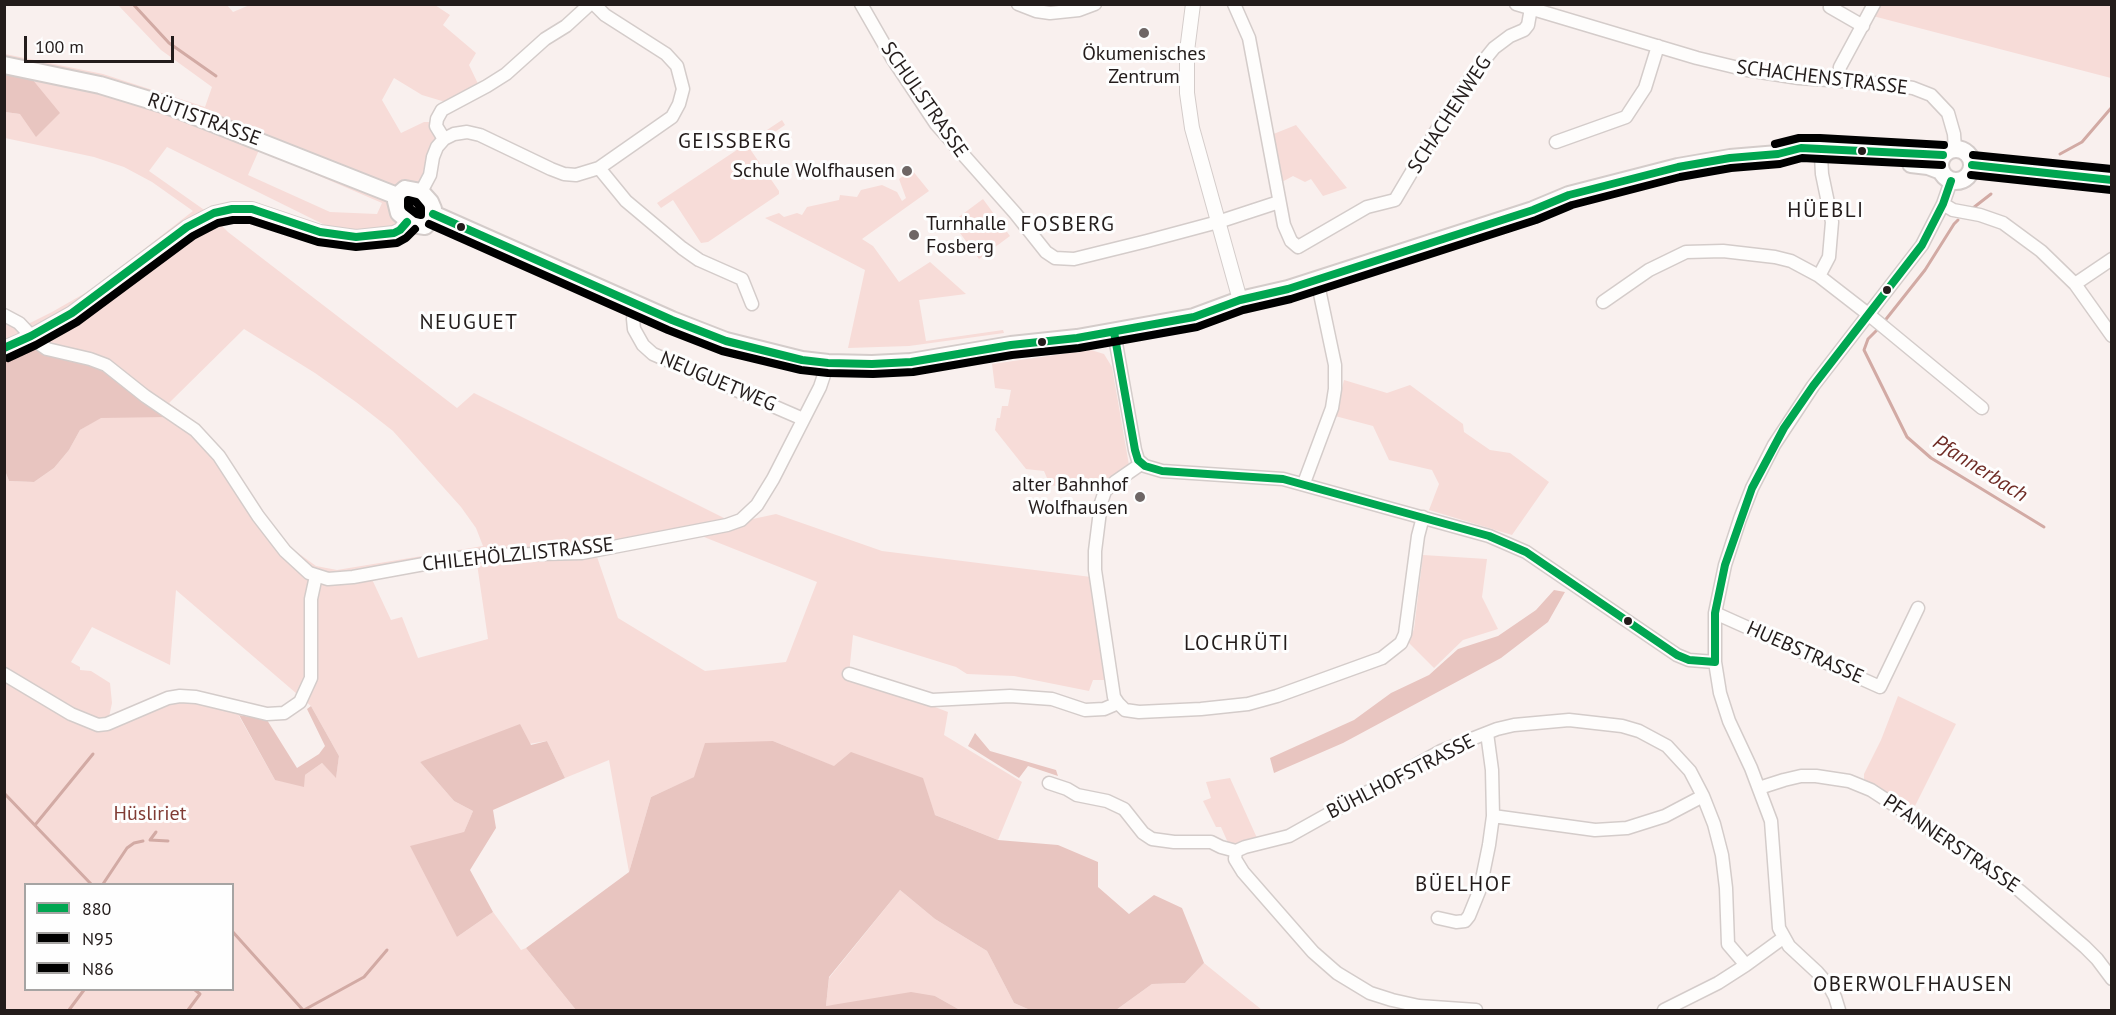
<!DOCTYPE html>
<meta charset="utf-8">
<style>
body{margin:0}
#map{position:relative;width:2116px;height:1015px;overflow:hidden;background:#f9f0ee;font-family:"PT Sans",sans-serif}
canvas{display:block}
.frame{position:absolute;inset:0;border:6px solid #231c1b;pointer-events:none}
.legend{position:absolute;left:24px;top:883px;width:210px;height:108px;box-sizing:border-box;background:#fefefe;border:2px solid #a6a4a3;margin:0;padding:8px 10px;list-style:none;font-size:18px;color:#231c1b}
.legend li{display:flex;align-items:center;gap:12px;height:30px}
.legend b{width:30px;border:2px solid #a6a4a3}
.scale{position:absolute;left:24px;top:36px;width:150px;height:27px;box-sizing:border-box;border:3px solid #231c1b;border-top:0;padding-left:8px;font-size:18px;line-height:21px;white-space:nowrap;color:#231c1b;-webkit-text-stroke:4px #fefefe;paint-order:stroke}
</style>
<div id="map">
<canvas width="2116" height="1015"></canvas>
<div class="frame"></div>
<ul class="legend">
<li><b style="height:8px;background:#00a651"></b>880</li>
<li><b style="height:8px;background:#000"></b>N95</li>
<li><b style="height:8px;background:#000"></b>N86</li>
</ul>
<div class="scale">100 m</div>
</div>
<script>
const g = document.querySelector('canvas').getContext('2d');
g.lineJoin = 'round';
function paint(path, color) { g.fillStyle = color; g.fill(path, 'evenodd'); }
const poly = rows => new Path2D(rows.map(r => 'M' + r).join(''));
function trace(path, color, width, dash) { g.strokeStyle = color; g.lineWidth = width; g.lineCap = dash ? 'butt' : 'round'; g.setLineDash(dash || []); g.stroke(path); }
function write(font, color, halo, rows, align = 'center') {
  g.font = font + ' "PT Sans",sans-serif'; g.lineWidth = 6; g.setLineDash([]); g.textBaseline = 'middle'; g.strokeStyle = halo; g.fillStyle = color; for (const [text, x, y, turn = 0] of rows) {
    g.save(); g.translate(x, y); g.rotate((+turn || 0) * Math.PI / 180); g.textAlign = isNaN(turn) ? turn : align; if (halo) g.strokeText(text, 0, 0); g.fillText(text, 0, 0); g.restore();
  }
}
const green = poly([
 [252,4,435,5,450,15,443,25,476,53,469,65,481,90,452,104,422,95,394,78,382,100,401,133,424,122,436,122,438,130,427,182,401,192,403,227,347,236,167,147,149,171,210,214,228,232,457,408,474,393,734,523,776,514,882,551,1091,577,1107,680,1093,680,1089,691,1014,676,967,674,956,667,853,635,849,674,948,712,944,735,1022,782,998,840,935,815,835,767,773,741,651,797,629,872,609,760,565,778,547,741,420,762,454,801,473,811,464,832,457,937,493,912,521,950,526,948,576,1010,363,1010,360,1009,358,1010,5,1010,4,468,9,481,34,482,54,468,69,450,80,430,101,417,166,417,35,347,5,357,5,315,22,327,52,312,94,288,193,211,152,182,124,167,94,157,5,138,5,112,20,114,32,79,5,74,5,54,103,74,205,107,212,87,161,50,118,5,227,5,233,12],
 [259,150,382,203,377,214,330,212,248,175],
 [244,329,315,373,356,402,393,431,461,507,476,528,483,546,337,570,316,566,294,550,281,538,261,511,218,445,186,415,169,403],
 [689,531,817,582,786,662,705,671,618,618,595,551],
 [476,557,488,639,418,658,402,617,391,620,370,575],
 [176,590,311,706,339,756,336,777,322,763,305,775,275,780,239,716,246,709,168,698,114,720,109,717,112,703,110,683,91,671,80,670,80,667,71,662,92,627,170,665],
 [26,884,232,884,232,990,26,990],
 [1874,4,2111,5,2111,78,1869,15],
 [782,120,785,125,750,149,779,191,779,194,708,242,701,243,673,200,661,208,657,203],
 [1296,125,1347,188,1323,196,1311,179,1305,182,1293,176,1280,183,1271,135],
 [912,170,929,191,862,239,873,246,899,282,930,262,966,294,919,300,926,341,1003,330,1004,333,909,346,848,348,865,270,765,218,779,213,784,217,797,213,802,215,807,207,839,200,840,195,857,197,861,190,882,185,897,192,902,201,906,198,899,179],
 [983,199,1010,236,979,259,952,222],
 [1091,350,1104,354,1112,367,1129,465,1127,468,1105,482,1100,488,1081,489,1081,485,1061,484,1061,487,1050,485,1044,471,1026,469,995,430,997,418,1000,418,1002,406,1008,406,1011,390,995,388,992,364,1076,352,1078,353,1080,351],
 [1344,380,1387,393,1410,385,1463,424,1464,432,1490,450,1510,453,1549,482,1512,535,1429,510,1439,484,1432,470,1389,460,1373,426,1335,416],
 [1423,555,1487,559,1482,597,1498,629,1463,640,1434,668,1408,642,1414,629],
 [1898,696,1956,724,1912,812,1864,782,1864,774,1881,740],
 [1230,778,1257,838,1229,845,1221,827,1216,827,1203,801,1211,798,1206,782],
 [900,890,935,919,987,951,1014,1003,1030,1010,960,1010,935,996,826,1006,829,978],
 [1204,963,1262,1010,1116,1010,1152,984,1185,983]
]);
const forest = poly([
 [4,74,32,79,60,113,36,137,20,114,5,112],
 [35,347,96,365,167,417,101,418,80,430,69,450,54,468,34,482,9,481,4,468,4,357],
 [1554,590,1565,592,1548,622,1501,658,1343,743,1274,773,1270,758,1354,720,1391,693,1429,675,1458,649,1498,636,1536,610],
 [311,706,339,756,336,778,322,763,305,775,304,787,275,780,239,715,267,720,297,768,319,754,325,746,307,709],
 [520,724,531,745,547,741,565,778,493,810,496,828,470,870,493,912,457,937,410,846,464,832,473,811,454,801,420,762],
 [975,733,990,751,1056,770,1058,776,1028,766,1019,778,968,746],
 [773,741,834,766,851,752,923,778,935,815,998,840,1058,845,1098,862,1098,887,1129,914,1154,895,1182,908,1204,963,1185,983,1152,984,1116,1010,1030,1010,1014,1003,987,951,935,919,900,890,829,977,826,1006,911,992,935,996,960,1010,576,1010,526,948,629,872,651,797,694,777,705,743]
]);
const stream = poly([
 [133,4,169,43,216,76],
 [2060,154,2082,142,2112,107],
 [1973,208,1991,194],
 [1883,323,1925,270,1954,224,1958,220],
 [1879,328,1868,339,1864,350,1907,437,1931,458,2044,527],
 [4,793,91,884],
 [35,825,93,754],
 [156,832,150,840,168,841],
 [103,884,127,848,134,843,143,841],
 [232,931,303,1010],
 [69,1010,84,990],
 [188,1010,200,994,195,990],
 [304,1010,364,977,387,950]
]);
const minor = poly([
 [861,4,892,58,936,124,1015,213,1046,252,1055,258,1074,259,1147,241,1218,222,1279,202],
 [1018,4,1036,11,1050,13,1079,10,1095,4],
 [1234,4,1249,38,1284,225,1291,241,1298,247,1367,207,1395,200,1439,126,1477,69,1494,48,1510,36,1524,30,1528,25,1531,8],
 [1516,4,1697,58,1747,70,1799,78,1887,84,1913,88,1931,95,1948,113,1954,134,1955,149],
 [1831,4,1830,7,1863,26],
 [1838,81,1840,67,1874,4],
 [444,139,436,126,437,119,442,110,487,86,506,74,545,39,566,26,590,4],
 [1556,142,1626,117,1645,88,1658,46],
 [599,168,626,201,682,248,699,260,742,279,752,304],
 [421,192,430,175,433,157,437,147,444,139,454,134,467,132,480,135,551,169,564,174,576,175,599,168,672,117,679,104,683,89,677,66,666,54,605,15,594,4],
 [1943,204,1953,210,1980,215,2003,223,2041,251,2075,284,2112,336],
 [1819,276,1829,257,1832,222,1822,174,1821,156],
 [2075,284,2112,259],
 [1603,302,1649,270,1686,252,1723,251,1775,257,1791,261,1819,276,1868,314,1982,408],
 [637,305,633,319,634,329,643,345,653,354,803,419],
 [4,315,19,323,37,342,47,349,90,359,106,365,145,396,195,430,219,456,258,516,285,551,309,573,328,579,353,577,457,558,494,555,582,553,727,525,741,520,757,505,773,479,820,387,828,363],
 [1114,332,1135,450,1138,460,1145,466,1162,471,1283,479,1489,536,1526,552,1677,655,1689,660,1715,662],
 [1141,464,1115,482,1105,491,1101,503,1095,551,1095,570,1114,697,1118,703,1125,710,1139,712,1201,709,1248,704,1277,696,1382,658,1401,643,1405,634,1418,536,1423,517],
 [1304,483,1332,408,1335,389,1335,365,1319,289,1315,280],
 [1715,613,1880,687,1918,608],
 [4,674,71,714,98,725,107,724,168,698,180,696,196,697,267,714,284,713,300,702,311,678,311,599,316,576],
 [849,674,932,700,1010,696,1052,699,1085,710,1104,709,1118,703],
 [1049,783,1067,789,1077,795,1107,801,1124,809,1143,833,1152,839,1174,842,1211,842,1221,847,1236,851],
 [1759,788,1784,780,1801,776,1816,776,1849,781,1871,790,1969,854,2020,891,2085,947,2097,959,2112,979],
 [1493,816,1595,830,1627,828,1665,816,1703,796],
 [1438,918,1456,922,1465,921,1469,916,1480,889,1489,845,1493,816,1492,770,1487,733],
 [1476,1010,1419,1006,1392,1000,1370,993,1337,973,1313,952,1243,872,1235,859,1236,851,1245,847,1289,836,1441,751,1497,729,1514,725,1569,720,1622,726,1639,731,1667,746,1690,771,1703,796,1714,824,1722,855,1726,888,1728,944,1746,965,1783,938],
 [1664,1010,1718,983,1746,965],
 [1839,1010,1835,997,1829,986,1817,972,1789,946,1779,928,1771,821,1751,768,1729,721,1720,693,1715,662,1715,613,1725,565,1740,519,1752,488,1774,445,1813,386,1922,245,1943,204,1951,181]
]);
const tertiary = poly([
 [1193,4,1187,51,1187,93,1192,128,1240,300],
 [4,348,31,336,72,313,187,227,214,213,232,209,252,209,320,232,356,237,394,233,400,230,407,222]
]);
const secondary = poly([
 [4,65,100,85,169,106,397,196],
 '1940 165a16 16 0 1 1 32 0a16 16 0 1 1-32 0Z',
 [1911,164,1928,166,1941,171],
 [1972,165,2112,180],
 [405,189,421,192,430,202,433,209,432,218,425,226,412,224,399,213,396,201,397,196,405,189],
 [433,214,672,320,726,341,802,360,828,363,872,364,911,362,1011,345,1077,338,1194,317,1240,300,1288,289,1533,210,1569,195,1678,167,1730,158,1778,154,1801,148,1820,148,1943,155]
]);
const bus1 = poly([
 [1972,165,2112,180],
 [433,214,672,320,726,341,802,360,828,363,872,364,911,362,1011,345,1077,338,1194,317,1240,300,1288,289,1533,210,1569,195,1678,167,1730,158,1778,154,1801,148,1943,155],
 [1114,332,1135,450,1138,460,1145,466,1162,471,1283,479,1489,536,1526,552,1677,655,1689,660,1715,662],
 [4,348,31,336,72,313,187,227,214,213,232,209,252,209,320,232,356,237,394,233,400,230,407,222],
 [1715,662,1715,613,1725,565,1752,488,1784,428,1813,386,1922,245,1943,204,1951,181]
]);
const bus2 = poly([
 [1971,175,2111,190],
 [408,200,416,202,421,208,421,215,417,214,408,207,408,200],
 [429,224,668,330,722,351,801,370,828,373,873,374,913,372,1012,355,1079,348,1197,327,1243,310,1291,299,1536,220,1572,205,1680,177,1731,168,1780,164,1802,158,1942,165],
 [8,358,36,345,77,322,193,236,218,223,233,220,250,220,318,242,356,247,397,243,406,238,415,229]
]);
const bus3 = poly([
 [1775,144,1799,138,1820,138,1944,145],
 [1973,155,2112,169]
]);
const markers = [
 [1144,33,6,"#6e6665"],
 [1862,151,5,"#231c1b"],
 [907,171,6,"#6e6665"],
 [461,227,5,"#231c1b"],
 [914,235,6,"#6e6665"],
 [1887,290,5,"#231c1b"],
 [1042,342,5,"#231c1b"],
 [1140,497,6,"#6e6665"],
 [1628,621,5,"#231c1b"]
];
const poiNames = [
 ["Ökumenisches",1144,54,"center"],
 ["Zentrum",1144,77,"center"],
 ["Schule Wolfhausen",895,171],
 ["Turnhalle",926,224,"left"],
 ["Fosberg",926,247,"left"],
 ["alter Bahnhof",1128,485],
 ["Wolfhausen",1128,508]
];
const streetNames = [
 ["SCHACHENSTRASSE",1822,78,7],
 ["SCHULSTRASSE",924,100,55],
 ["SCHACHENWEG",1450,115,-57],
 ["RÜTISTRASSE",204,120,20],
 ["NEUGUETWEG",718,382,23],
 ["CHILEHÖLZLISTRASSE",518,555,-6],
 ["HUEBSTRASSE",1805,653,24],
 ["BÜHLHOFSTRASSE",1401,777,-27],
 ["PFANNERSTRASSE",1951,844,34]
];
const parkNames = [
 ["Hüsliriet",150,814]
];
const neighbourhoodNames = [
 ["GEISSBERG",735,142],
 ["HÜEBLI",1826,211],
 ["FOSBERG",1068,225],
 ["NEUGUET",469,323],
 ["LOCHRÜTI",1237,644],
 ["BÜELHOF",1464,885],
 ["OBERWOLFHAUSEN",1913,985]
];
const waterNames = [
 ["Pfannerbach",1980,469,32]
];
paint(green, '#f7dcd8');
paint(forest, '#e8c5c0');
trace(stream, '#d2aaa4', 3);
trace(minor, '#d4ccca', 15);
trace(tertiary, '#d4ccca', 16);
trace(secondary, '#d4ccca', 20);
trace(minor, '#fefdfc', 12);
trace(tertiary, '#fefdfc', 14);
trace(secondary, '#fefdfc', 16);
trace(bus1, '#00a651', 8);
trace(bus2, '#000', 8);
trace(bus3, '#000', 8);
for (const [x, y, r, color] of markers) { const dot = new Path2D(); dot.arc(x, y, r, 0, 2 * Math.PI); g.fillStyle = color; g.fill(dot); trace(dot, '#fefefe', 2); }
write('20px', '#231c1b', '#fefefe', poiNames, 'right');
write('20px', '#231c1b', '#fefefe', streetNames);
write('20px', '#803b34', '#fefefe', parkNames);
g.letterSpacing = '1.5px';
write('21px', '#231c1b', '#fefefe', neighbourhoodNames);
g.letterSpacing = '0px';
write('italic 21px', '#6f2c26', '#fefefe', waterNames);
</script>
